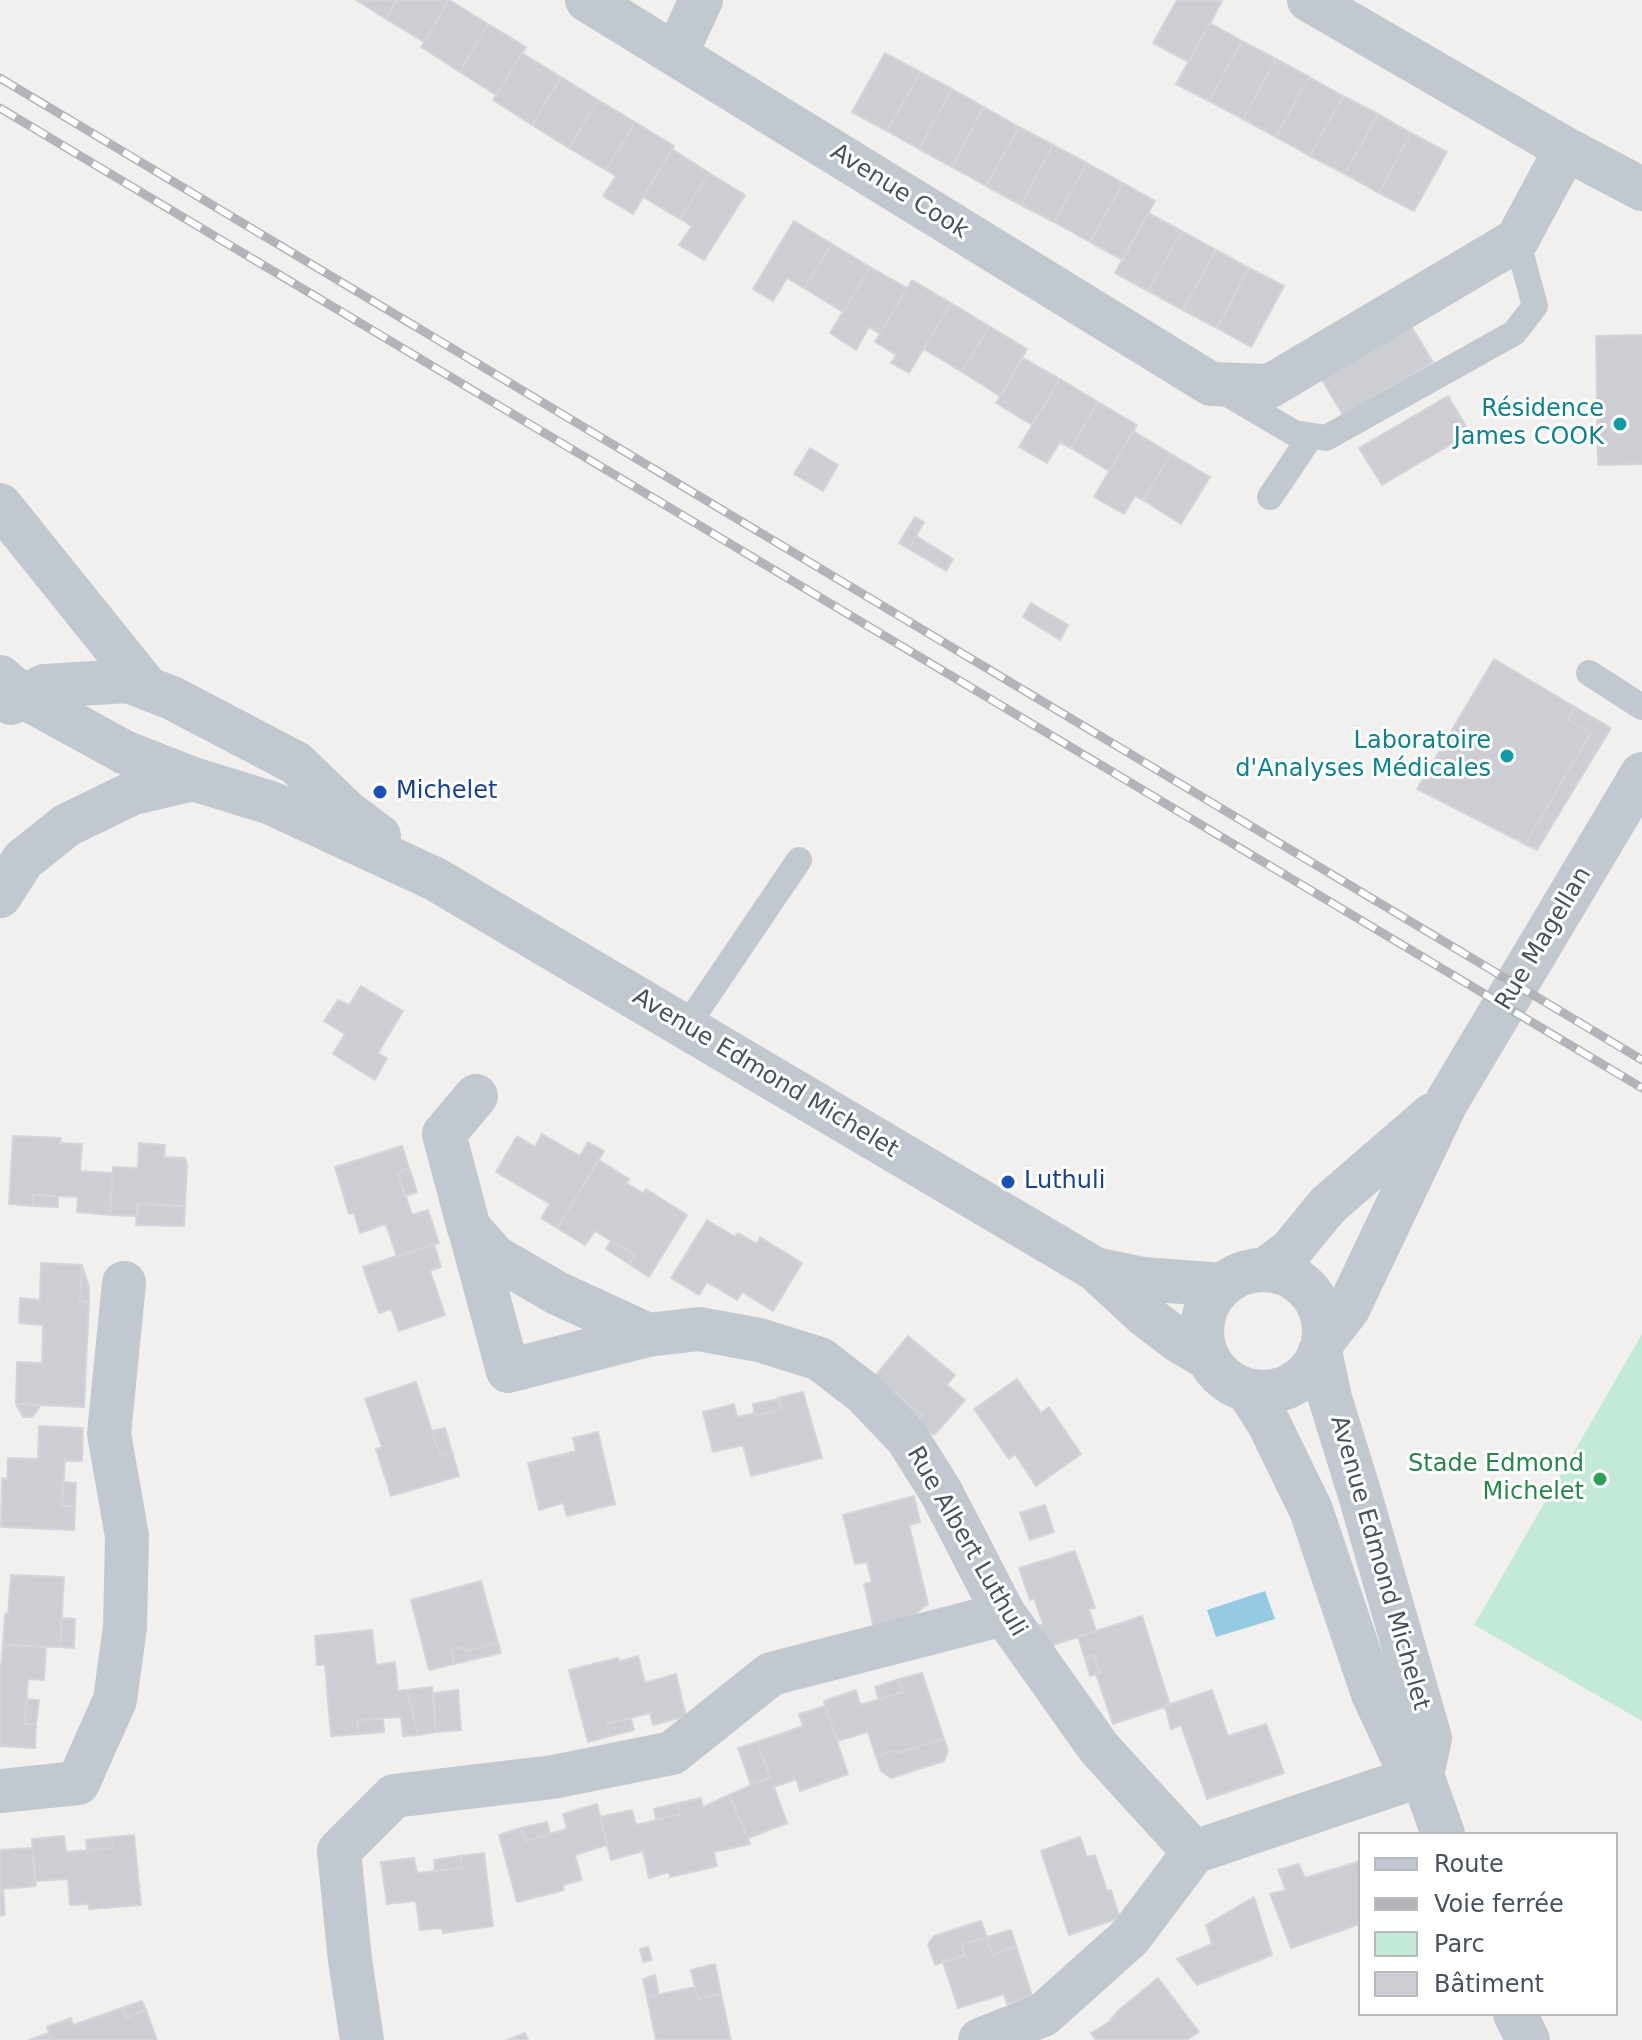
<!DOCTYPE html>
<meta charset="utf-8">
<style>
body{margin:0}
#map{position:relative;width:1642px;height:2040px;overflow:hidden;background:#f1f0ef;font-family:"DejaVu Sans",sans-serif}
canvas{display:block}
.legend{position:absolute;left:1358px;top:1832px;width:260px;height:184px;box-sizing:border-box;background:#fff;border:2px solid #b6b9bd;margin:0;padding:10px 14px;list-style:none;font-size:24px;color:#49515b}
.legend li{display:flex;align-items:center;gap:16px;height:40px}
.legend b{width:40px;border:2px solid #b6b9bd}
</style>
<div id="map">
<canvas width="1642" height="2040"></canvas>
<ul class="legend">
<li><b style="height:10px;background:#c1c8cf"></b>Route</li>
<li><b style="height:10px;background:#b2b4b9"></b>Voie ferrée</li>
<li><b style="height:22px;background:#c3ead6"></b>Parc</li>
<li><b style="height:22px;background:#cdced3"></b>Bâtiment</li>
</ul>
</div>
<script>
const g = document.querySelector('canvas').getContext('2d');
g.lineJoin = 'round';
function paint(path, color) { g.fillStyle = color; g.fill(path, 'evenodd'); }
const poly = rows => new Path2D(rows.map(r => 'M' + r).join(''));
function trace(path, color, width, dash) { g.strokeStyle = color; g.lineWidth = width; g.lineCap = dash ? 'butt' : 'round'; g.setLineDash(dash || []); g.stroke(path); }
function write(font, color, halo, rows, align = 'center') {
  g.font = font + ' "DejaVu Sans",sans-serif'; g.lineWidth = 6; g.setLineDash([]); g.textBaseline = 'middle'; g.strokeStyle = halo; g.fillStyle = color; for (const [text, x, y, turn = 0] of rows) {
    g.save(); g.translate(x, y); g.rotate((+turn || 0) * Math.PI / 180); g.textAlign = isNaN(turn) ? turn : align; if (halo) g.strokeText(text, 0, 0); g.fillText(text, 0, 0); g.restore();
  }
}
const green = poly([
 [1642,1334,1642,1721,1474,1625]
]);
const water = poly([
 [1265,1591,1275,1619,1216,1637,1207,1610]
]);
const building = poly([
 [356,0,397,0,386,19,356,0],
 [397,0,449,0,424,42,386,19,397,0],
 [449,0,488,24,460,72,421,47,449,0],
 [1177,0,1222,1,1189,62,1153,43,1177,0],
 [1210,23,1242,41,1209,101,1176,84,1210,23],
 [488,24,526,47,496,95,460,72,488,24],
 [1242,41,1276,59,1243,119,1209,101,1242,41],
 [522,53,561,77,532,125,493,100,522,53],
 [885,53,920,72,887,131,852,112,885,53],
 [1276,59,1309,77,1276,137,1243,119,1276,59],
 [920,72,952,89,919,149,887,131,920,72],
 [561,77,598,100,569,148,532,125,561,77],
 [1309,77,1343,96,1310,156,1276,137,1309,77],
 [952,89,984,107,952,167,919,149,952,89],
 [1343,96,1378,114,1345,174,1310,156,1343,96],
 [598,100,635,122,606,170,569,148,598,100],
 [984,107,1019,127,986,186,952,167,984,107],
 [1378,114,1411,133,1379,193,1345,174,1378,114],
 [635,122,674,146,633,214,603,196,616,176,606,170,635,122],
 [1019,127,1053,145,1021,205,986,186,1019,127],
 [1411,133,1447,152,1414,211,1379,193,1411,133],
 [1053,145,1087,163,1054,222,1021,205,1053,145],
 [672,149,709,173,680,219,643,197,672,149],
 [1087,163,1123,183,1090,242,1054,222,1087,163],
 [709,173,745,195,704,260,679,245,692,226,680,219,709,173],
 [1123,183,1155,201,1123,260,1090,242,1123,183],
 [1148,213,1182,231,1148,291,1115,273,1148,213],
 [794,221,832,244,804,288,787,278,773,301,753,289,794,221],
 [1182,231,1216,250,1183,310,1148,291,1182,231],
 [832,244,870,267,843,312,804,288,832,244],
 [1216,250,1249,268,1217,328,1183,310,1216,250],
 [870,267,907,288,880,334,869,327,856,350,830,333,870,267],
 [1249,268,1284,286,1251,347,1217,328,1249,268],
 [912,280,951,303,909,373,891,363,896,355,875,342,912,280],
 [951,303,989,326,962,372,924,349,951,303],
 [989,326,1027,349,1000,396,962,372,989,326],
 [1411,326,1433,362,1343,415,1321,378,1411,326],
 [1642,335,1642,464,1598,465,1596,336,1642,335],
 [1023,358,1060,379,1032,425,996,403,1023,358],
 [1060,379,1098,402,1071,448,1060,442,1047,463,1019,447,1060,379],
 [1448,396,1470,433,1382,485,1359,448,1448,396],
 [1098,402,1137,425,1109,471,1071,448,1098,402],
 [1133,431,1171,454,1143,500,1135,496,1124,514,1094,497,1133,431],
 [810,448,838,465,823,491,794,474,810,448],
 [1171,454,1210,477,1181,524,1143,500,1171,454],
 [915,517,924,522,909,549,899,543,915,517],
 [916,536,953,559,946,571,909,549,916,536],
 [1031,603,1068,625,1060,640,1023,617,1031,603],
 [1494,659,1575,707,1568,720,1591,733,1525,844,1417,789,1494,659],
 [1575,707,1611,728,1537,850,1525,844,1591,733,1568,720,1575,707],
 [361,986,403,1011,378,1053,387,1058,375,1080,333,1054,345,1034,324,1021,338,1000,349,1005,361,986],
 [542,1134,580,1156,588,1142,604,1151,557,1228,541,1218,550,1204,496,1172,517,1136,535,1147,542,1134],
 [13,1136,61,1138,60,1143,82,1144,80,1171,112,1173,110,1215,77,1212,78,1197,33,1195,33,1206,9,1204,13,1136],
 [139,1143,165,1145,164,1157,185,1158,187,1164,185,1206,137,1204,137,1216,110,1215,113,1167,138,1168,139,1143],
 [402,1146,409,1168,398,1173,412,1215,428,1210,439,1243,397,1257,386,1224,360,1233,354,1213,349,1214,335,1167,402,1146],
 [599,1160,629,1179,626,1183,643,1193,646,1189,687,1215,649,1277,629,1264,635,1255,595,1231,585,1245,557,1228,599,1160],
 [409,1168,417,1192,405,1196,398,1173,409,1168],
 [33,1195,58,1196,58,1207,33,1206,33,1195],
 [137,1204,185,1206,184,1226,136,1225,137,1204],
 [707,1220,735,1237,738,1233,757,1244,760,1237,802,1263,773,1311,742,1292,737,1300,707,1282,699,1295,671,1278,707,1220],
 [611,1241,635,1255,629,1264,606,1249,611,1241],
 [434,1244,441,1267,430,1271,445,1315,399,1331,391,1309,379,1313,363,1267,434,1244],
 [41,1263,82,1265,80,1301,89,1302,84,1407,16,1404,17,1362,42,1363,43,1325,19,1323,20,1298,40,1300,41,1263],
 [82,1265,89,1287,89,1302,80,1301,82,1265],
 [908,1336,955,1375,947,1385,965,1400,934,1435,917,1421,922,1415,875,1376,908,1336],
 [875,1376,922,1415,917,1421,875,1376],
 [1017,1379,1041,1413,1049,1407,1081,1454,1036,1486,1015,1454,1009,1459,974,1409,1017,1379],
 [416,1382,440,1456,452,1452,459,1476,391,1496,376,1449,382,1447,365,1399,416,1382],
 [803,1392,822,1458,751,1476,743,1445,713,1452,703,1412,734,1404,737,1417,755,1413,755,1416,781,1410,778,1398,803,1392],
 [779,1399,781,1410,755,1416,753,1404,779,1399],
 [16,1404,41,1405,32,1417,23,1417,16,1404],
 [39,1426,83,1428,82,1461,65,1461,62,1506,75,1506,74,1530,1,1527,2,1478,7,1479,8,1458,38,1459,39,1426],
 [445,1428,452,1452,440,1456,432,1431,445,1428],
 [598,1432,615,1504,567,1516,563,1503,539,1510,528,1463,576,1451,573,1438,598,1432],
 [63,1482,76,1483,75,1506,62,1506,63,1482],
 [914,1496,920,1522,909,1525,928,1604,912,1616,874,1629,864,1584,872,1582,867,1562,855,1564,843,1515,914,1496],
 [1045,1505,1054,1532,1030,1540,1020,1513,1045,1505],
 [1075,1551,1095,1608,1089,1609,1096,1631,1041,1649,1034,1627,1043,1624,1034,1598,1030,1600,1019,1568,1075,1551],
 [11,1575,64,1577,60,1647,3,1645,5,1614,8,1614,11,1575],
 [481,1581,498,1643,466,1651,464,1647,451,1650,454,1664,429,1670,411,1600,481,1581],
 [1142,1616,1170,1705,1113,1724,1096,1674,1100,1673,1094,1655,1085,1658,1078,1637,1142,1616],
 [62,1618,75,1619,74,1648,60,1647,62,1618],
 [372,1630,376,1665,395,1662,398,1691,407,1690,418,1735,403,1736,401,1717,357,1720,359,1734,331,1736,325,1665,317,1665,315,1636,372,1630],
 [498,1643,501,1653,454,1664,451,1650,464,1647,466,1651,498,1643],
 [3,1645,46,1647,44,1680,28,1679,25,1724,36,1724,35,1748,0,1746,0,1677,3,1645],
 [1094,1655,1100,1673,1090,1676,1085,1658,1094,1655],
 [638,1656,645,1683,676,1674,686,1716,653,1725,650,1713,606,1724,610,1736,588,1742,569,1670,618,1658,619,1662,638,1656],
 [922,1673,944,1739,897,1753,896,1750,876,1756,868,1732,837,1741,824,1701,856,1690,860,1705,903,1692,899,1679,922,1673],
 [899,1679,903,1692,878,1699,875,1687,899,1679],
 [432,1687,436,1732,418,1735,407,1690,432,1687],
 [458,1690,461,1730,436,1732,433,1693,458,1690],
 [1212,1690,1228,1736,1266,1724,1284,1773,1207,1799,1181,1725,1171,1729,1165,1706,1212,1690],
 [26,1699,39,1700,36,1724,25,1724,26,1699],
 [825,1706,848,1774,800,1791,796,1779,774,1787,787,1823,748,1838,729,1795,770,1777,757,1742,803,1726,799,1714,825,1706],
 [631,1718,634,1730,610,1736,606,1724,631,1718],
 [383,1719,384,1732,359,1734,357,1720,383,1719],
 [944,1739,948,1751,944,1761,891,1778,881,1771,876,1756,896,1750,897,1753,944,1739],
 [757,1742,770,1777,751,1785,738,1748,757,1742],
 [729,1795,750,1844,714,1852,717,1866,670,1877,669,1872,649,1878,643,1851,611,1860,600,1817,632,1810,636,1825,680,1814,678,1803,701,1798,703,1807,729,1795],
 [678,1803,680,1814,656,1820,654,1809,678,1803],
 [597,1804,607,1845,575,1855,582,1880,563,1885,564,1890,517,1902,499,1835,521,1828,525,1841,567,1829,563,1814,597,1804],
 [547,1822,550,1834,525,1841,521,1828,547,1822],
 [134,1835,141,1905,89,1909,89,1904,70,1905,68,1879,35,1881,32,1839,64,1836,66,1852,113,1848,112,1837,134,1835],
 [112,1837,113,1848,87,1850,86,1840,112,1837],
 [1080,1837,1087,1857,1095,1855,1107,1891,1111,1890,1120,1918,1069,1935,1041,1851,1080,1837],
 [32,1848,36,1886,3,1889,5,1915,0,1916,0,1850,32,1848],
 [484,1853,493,1926,443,1933,442,1928,420,1930,416,1901,387,1904,381,1862,414,1858,417,1873,462,1868,460,1856,484,1853],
 [460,1856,462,1868,435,1871,434,1860,460,1856],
 [1360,1861,1360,1924,1291,1948,1270,1894,1286,1890,1278,1870,1299,1864,1305,1878,1360,1861],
 [1254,1897,1272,1955,1197,1985,1177,1959,1212,1944,1206,1925,1254,1897],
 [981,1921,987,1937,962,1945,965,1955,935,1965,928,1944,934,1936,981,1921],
 [1011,1930,1016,1946,992,1955,987,1937,1011,1930],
 [987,1937,992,1955,1016,1946,1032,1996,1007,2004,1004,1994,958,2008,943,1962,965,1955,962,1945,987,1937],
 [648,1947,652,1960,643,1962,640,1949,648,1947],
 [715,1964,721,1994,698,1999,691,1970,715,1964],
 [655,1975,659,1995,647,1997,643,1979,655,1975],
 [1158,1978,1199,2032,1186,2040,1096,2040,1091,2033,1108,2023,1119,2010,1158,1978],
 [695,1987,698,1999,721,1994,731,2040,656,2040,647,1997,695,1987],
 [142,2001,146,2010,126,2018,122,2008,142,2001],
 [122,2008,126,2018,146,2010,157,2040,51,2040,47,2027,71,2018,73,2025,122,2008],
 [49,2033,51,2040,29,2040,49,2033],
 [525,2033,528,2040,508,2040,525,2033]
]);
const lane = poly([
 [1221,390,1294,433,1326,438,1514,333,1535,306,1517,240],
 [1270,497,1311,436],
 [1589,673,1642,707],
 [686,1027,799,860]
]);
const street = poly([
 [587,0,1211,384,1270,386,1517,240,1566,149],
 [1309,0,1566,149,1642,189],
 [676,54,701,0],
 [0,505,148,689],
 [0,677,22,696,124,752,193,779,271,803,435,879,1095,1269,1146,1316,1179,1341,1208,1358],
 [11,703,44,686,128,681,172,698,296,763,348,813,379,836],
 [0,896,23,860,67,825,133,793,193,779],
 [476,1096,444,1134,469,1228,495,1257,557,1293,648,1335,699,1329,759,1340,820,1359,864,1393,907,1438,941,1492,1004,1614,1099,1748,1194,1852,1422,1775],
 [470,1230,508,1371,648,1335],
 [1095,1269,1143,1279,1223,1285],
 [1265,1270,1291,1250,1328,1205,1432,1115],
 '1202 1331a61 61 0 1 1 122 0a61 61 0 1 1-122 0Z',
 [1324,1340,1348,1309,1446,1103,1642,774],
 [1320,1351,1330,1398,1360,1495,1430,1738,1422,1775],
 [1248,1391,1269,1424,1311,1510,1373,1694,1400,1752,1422,1775,1443,1834],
 [0,1791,78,1783,115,1700,125,1627,127,1536,109,1434,124,1283],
 [1515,2014,1528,2040],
 [362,2040,350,1960,339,1851,394,1796,553,1777,672,1753,771,1674,1004,1614],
 [980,2040,1043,2015,1130,1937,1194,1852]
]);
const rail = poly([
 [0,78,1642,1060],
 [0,108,1642,1088]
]);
const markers = [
 [1620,424,8,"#0f9aa8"],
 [1507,756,8,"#0f9aa8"],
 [380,792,8,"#1a4fb4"],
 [1008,1182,8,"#1a4fb4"],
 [1600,1479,8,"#2e9e5b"]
];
const streetNames = [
 ["Avenue Cook",899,192,32],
 ["Rue Magellan",1544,939,-59],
 ["Avenue Edmond Michelet",765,1074,31],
 ["Rue Albert Luthuli",966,1542,60],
 ["Avenue Edmond Michelet",1379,1563,74]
];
const cultureNames = [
 ["Résidence",1604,410],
 ["James COOK",1604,438],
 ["Laboratoire",1491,742],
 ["d'Analyses Médicales",1491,770]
];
const transitNames = [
 ["Michelet",396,792],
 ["Luthuli",1024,1182]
];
const leisureNames = [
 ["Stade Edmond",1584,1465],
 ["Michelet",1584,1493]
];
paint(green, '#c3ead6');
paint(water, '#94cbe2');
paint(building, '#cdced3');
trace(building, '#d4d5da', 2);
trace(lane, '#c1c8cf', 26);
trace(street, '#c1c8cf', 44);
trace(rail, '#b2b4b9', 9);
trace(rail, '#fff', 6, [18]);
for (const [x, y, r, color] of markers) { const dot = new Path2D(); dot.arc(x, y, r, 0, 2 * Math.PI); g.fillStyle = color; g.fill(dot); trace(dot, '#fff', 3); }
write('24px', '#49515b', '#fff', streetNames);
write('24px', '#0d838f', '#fff', cultureNames, 'right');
write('24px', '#164399', '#fff', transitNames, 'left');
write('24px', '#27864d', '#fff', leisureNames, 'right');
</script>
